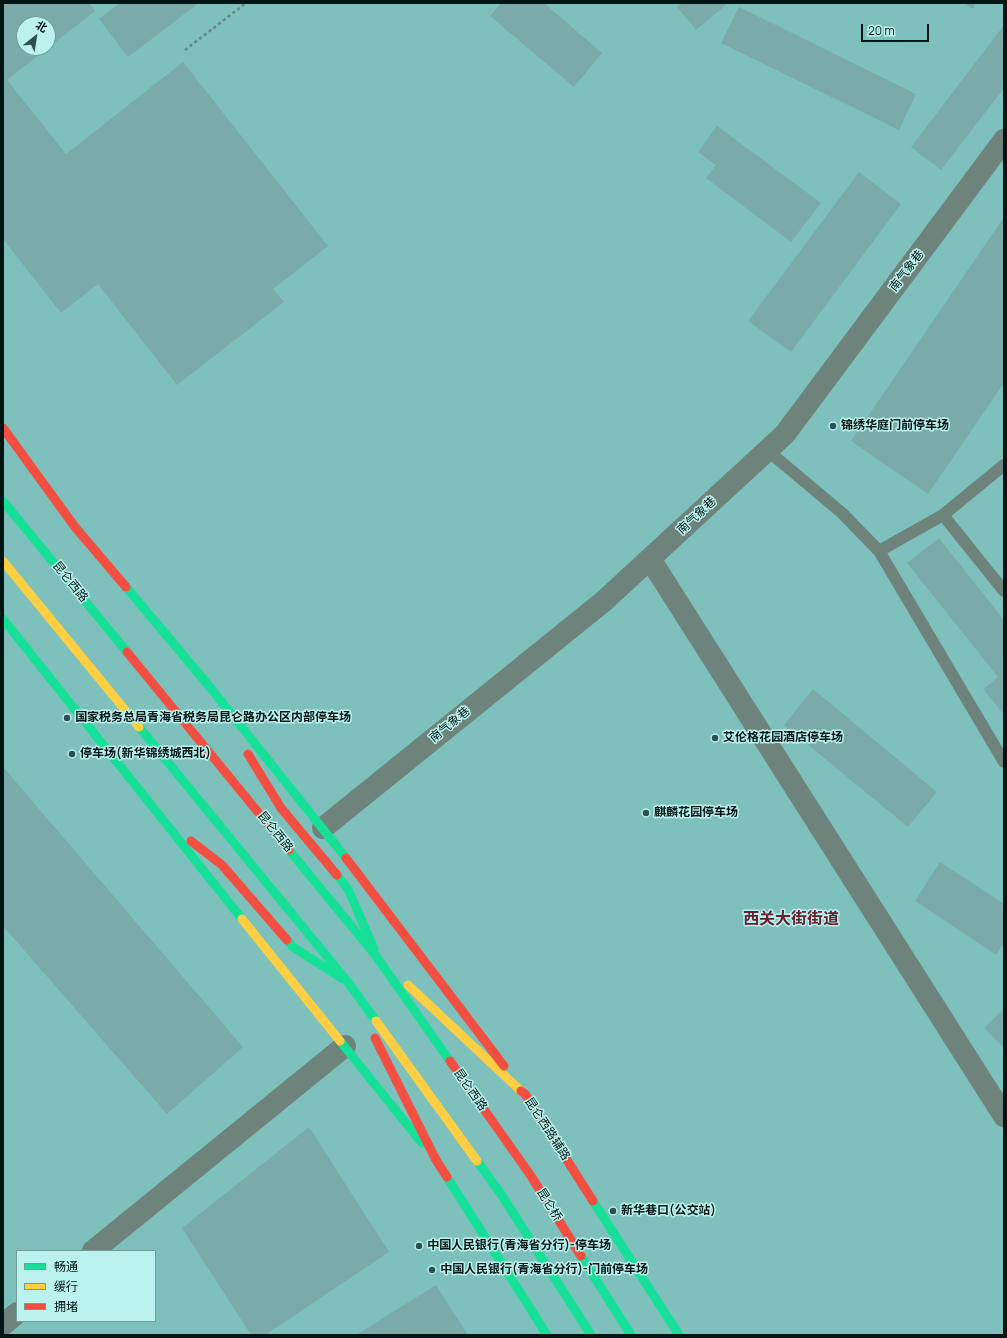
<!DOCTYPE html>
<meta charset="utf-8">
<style>
body{margin:0}
#map{position:relative;width:1007px;height:1338px;overflow:hidden;background:#7ec0bc;font-family:Manrope,"Noto Sans SC",sans-serif}
canvas{display:block}
.frame{position:absolute;inset:0;border:4px solid #001514;pointer-events:none}
.legend{position:absolute;left:16px;top:1250px;width:140px;height:72px;box-sizing:border-box;background:#bcf2ed;border:1px solid #719a96;margin:0;padding:5px 7px;list-style:none;font-size:12px;color:#001514}
.legend li{display:flex;align-items:center;gap:8px;height:20px}
.legend b{width:20px;border:1px solid #719a96}
.north{position:absolute;left:16px;top:16px;width:40px;height:40px;box-sizing:border-box;background:#bcf2ed;border:1px solid #719a96;border-radius:50%;rotate:30deg;font-size:11px;font-weight:700;line-height:16px;text-align:center;color:#001514}
.north::after{content:'';display:block;margin:auto;width:14px;height:18px;background:#2c514f;clip-path:polygon(50% 0,100% 100%,50% 72%,0 100%)}
.scale{position:absolute;left:861px;top:24px;width:68px;height:18px;box-sizing:border-box;border:2px solid #001514;border-top:0;padding-left:5px;font-size:12px;line-height:14px;white-space:nowrap;color:#001514;-webkit-text-stroke:3px #bcf2ed;paint-order:stroke}
</style>
<div id="map">
<canvas width="1007" height="1338"></canvas>
<div class="frame"></div>
<ul class="legend">
<li><b style="height:5px;background:#16e098"></b>畅通</li>
<li><b style="height:5px;background:#ffcf43"></b>缓行</li>
<li><b style="height:5px;background:#f24e42"></b>拥堵</li>
</ul>
<div class="north">北</div>
<div class="scale">20 m</div>
</div>
<script>
const g = document.querySelector('canvas').getContext('2d');
g.lineJoin = 'round';
function paint(path, color) { g.fillStyle = color; g.fill(path, 'evenodd'); }
const poly = rows => new Path2D(rows.map(r => 'M' + r).join(''));
function trace(path, color, width, dash) { g.strokeStyle = color; g.lineWidth = width; g.lineCap = dash ? 'butt' : 'round'; g.setLineDash(dash || []); g.stroke(path); }
function write(font, color, halo, rows, align = 'center') {
  g.font = font + ' Manrope,"Noto Sans SC",sans-serif'; g.lineWidth = 3; g.setLineDash([]); g.textBaseline = 'middle'; g.strokeStyle = halo; g.fillStyle = color; for (const [text, x, y, turn = 0] of rows) {
    g.save(); g.translate(x, y); g.rotate((+turn || 0) * Math.PI / 180); g.textAlign = isNaN(turn) ? turn : align; if (halo) g.strokeText(text, 0, 0); g.fillText(text, 0, 0); g.restore();
  }
}
const building = poly([
 [3,3,89,3,95,11,48,48,48,24,24,24,24,48,48,48,7,80,66,154,183,62,328,246,273,289,284,302,177,385,98,284,61,313,3,239],
 [120,3,199,3,128,57,99,19],
 [501,3,544,3,602,53,574,87,490,16],
 [681,3,728,3,696,30,677,7],
 [963,3,976,3,973,9],
 [739,7,916,94,899,130,721,43],
 [1004,25,1004,88,941,170,911,147],
 [717,126,821,203,791,242,706,178,716,165,698,152],
 [859,172,901,204,791,352,748,321],
 [1004,217,1004,383,928,494,851,441],
 [939,538,1004,620,1004,715,983,689,998,677,907,563],
 [813,689,937,792,908,827,784,725],
 [3,767,243,1047,167,1114,3,926],
 [940,862,1004,904,1004,943,996,955,915,901],
 [1004,1009,1004,1048,984,1028],
 [309,1127,389,1252,265,1335,251,1335,182,1228],
 [436,1285,468,1335,356,1335]
]);
const path = poly([
 [185,50,246,3]
]);
const lane = poly([
 [767,450,842,513,879,551,1004,762],
 [943,515,1004,591],
 [879,551,943,515,1004,465]
]);
const street = poly([
 [650,559,1004,1116],
 [323,828,604,601,785,434,1004,140],
 [93,1251,345,1046],
 [3,1325,17,1313]
]);
const fast = poly([
 [3,501,127,652],
 [126,587,209,686,346,858],
 [3,619,242,919],
 [139,727,347,981,376,1021],
 [289,850,376,956,450,1061],
 [337,875,348,889,374,949],
 [287,940,293,947,343,979],
 [340,1041,422,1143],
 [477,1161,501,1194,591,1335],
 [447,1177,547,1335],
 [593,1201,679,1335],
 [581,1256,631,1335]
]);
const slow = poly([
 [3,561,139,727],
 [242,919,340,1041],
 [408,985,521,1091],
 [376,1021,477,1161]
]);
const jam = poly([
 [3,428,75,527,126,587],
 [127,652,289,850],
 [248,754,281,808,337,875],
 [191,841,222,865,287,940],
 [346,858,504,1066],
 [375,1038,436,1160,447,1177],
 [450,1061,531,1176,581,1256],
 [521,1091,525,1094,593,1201]
]);
const markers = [
 [833,426,4,"#2c514f"],
 [67,718,4,"#2c514f"],
 [715,738,4,"#2c514f"],
 [72,754,4,"#2c514f"],
 [646,813,4,"#2c514f"],
 [613,1211,4,"#2c514f"],
 [419,1246,4,"#2c514f"],
 [432,1270,4,"#2c514f"]
];
const streetNames = [
 ["南气象巷",907,271,-53],
 ["南气象巷",697,516,-43],
 ["昆仑西路",70,582,51],
 ["南气象巷",450,725,-39],
 ["昆仑西路",275,832,51],
 ["昆仑西路",470,1090,55],
 ["昆仑西路辅路",547,1129,57],
 ["昆仑桥",549,1205,58]
];
const poiNames = [
 ["锦绣华庭门前停车场",841,426],
 ["国家税务总局青海省税务局昆仑路办公区内部停车场",75,718],
 ["艾伦格花园酒店停车场",723,738],
 ["停车场(新华锦绣城西北)",80,754],
 ["麒麟花园停车场",654,813],
 ["新华巷口(公交站)",621,1211],
 ["中国人民银行(青海省分行)-停车场",427,1246],
 ["中国人民银行(青海省分行)-门前停车场",440,1270]
];
const districtNames = [
 ["西关大街街道",791,920]
];
paint(building, '#7baba8');
trace(path, '#68847f', 2.5, [3, 3]);
trace(lane, '#6d837b', 12);
trace(street, '#6d837b', 22);
trace(fast, '#16e098', 9);
trace(slow, '#ffcf43', 9);
trace(jam, '#f24e42', 9);
for (const [x, y, r, color] of markers) { const dot = new Path2D(); dot.arc(x, y, r, 0, 2 * Math.PI); g.fillStyle = color; g.fill(dot); trace(dot, '#bcf2ed', 1.5); }
write('12px', '#001514', '#bcf2ed', streetNames);
write('bold 12px', '#001514', '#bcf2ed', poiNames, 'left');
write('bold 16px', '#662030', '#bcf2ed', districtNames);
</script>
